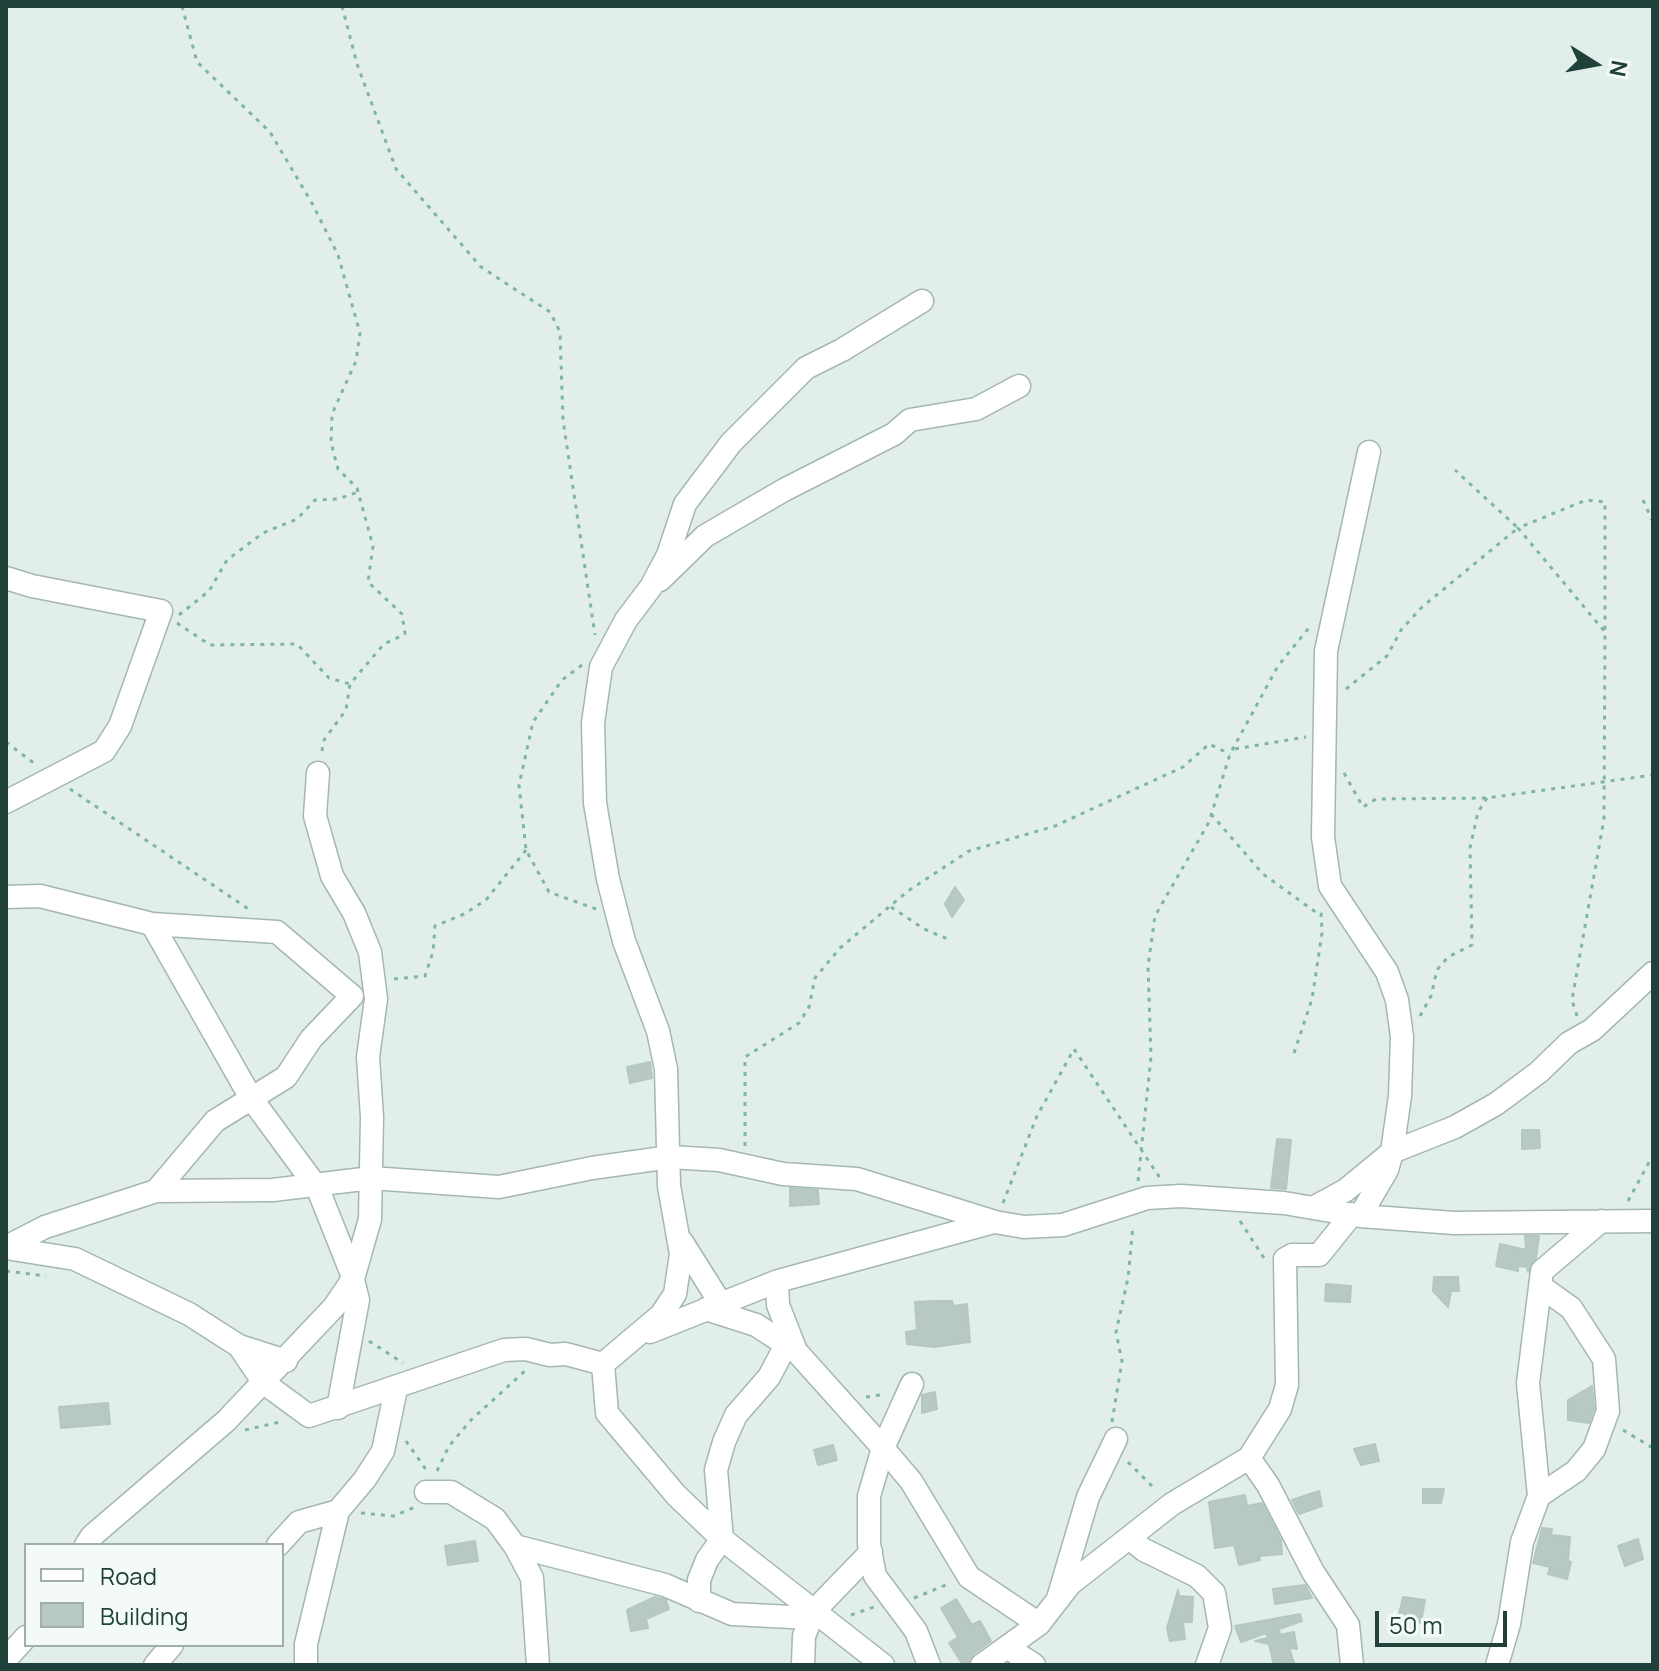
<!DOCTYPE html>
<style>
body{margin:0}
#map{position:relative;width:1659px;height:1671px;overflow:hidden;background:#e2eee9;font-family:Manrope,sans-serif}
canvas{display:block}
.frame{position:absolute;inset:0;border:8px solid #20413a;pointer-events:none}
.legend{position:absolute;left:24px;top:1543px;width:260px;height:104px;box-sizing:border-box;background:#f3faf7;border:2px solid #9fb0ab;margin:0;padding:10px 14px;list-style:none;font-size:24px;color:#20413a}
.legend li{display:flex;align-items:center;gap:16px;height:40px}
.legend b{width:40px;border:2px solid #9fb0ab}
.north{position:absolute;left:1555px;top:24px;width:80px;height:80px;-webkit-text-stroke:6px #f3faf7;paint-order:stroke;rotate:101deg;font-size:22px;font-weight:700;line-height:32px;text-align:center;color:#20413a}
.north::after{content:'';display:block;margin:auto;width:28px;height:36px;background:#20413a;clip-path:polygon(50% 0,100% 100%,50% 72%,0 100%)}
.scale{position:absolute;left:1375px;top:1611px;width:132px;height:36px;box-sizing:border-box;border:4px solid #20413a;border-top:0;padding-left:10px;font-size:24px;line-height:28px;white-space:nowrap;color:#20413a;-webkit-text-stroke:6px #f3faf7;paint-order:stroke}
</style>
<div id="map">
<canvas width="1659" height="1671"></canvas>
<div class="frame"></div>
<ul class="legend">
<li><b style="height:10px;background:#fff"></b>Road</li>
<li><b style="height:22px;background:#b7c9c2"></b>Building</li>
</ul>
<div class="north">N</div>
<div class="scale">50 m</div>
</div>
<script>
const g = document.querySelector('canvas').getContext('2d');
g.lineJoin = 'round';
function paint(path, color) { g.fillStyle = color; g.fill(path, 'evenodd'); }
const poly = rows => new Path2D(rows.map(r => 'M' + r).join(''));
function trace(path, color, width, dash) { g.strokeStyle = color; g.lineWidth = width; g.lineCap = dash ? 'butt' : 'round'; g.setLineDash(dash || []); g.stroke(path); }
const building = poly([
 [955,887,964,900,952,917,945,904,955,887],
 [650,1062,652,1078,630,1083,627,1067,650,1062],
 [1522,1130,1539,1130,1540,1148,1522,1149,1522,1130],
 [1277,1139,1291,1140,1286,1189,1271,1188,1277,1139],
 [790,1188,818,1190,819,1204,790,1206,790,1188],
 [1525,1236,1539,1236,1536,1258,1528,1272,1527,1267,1518,1266,1518,1271,1496,1266,1500,1244,1526,1250,1525,1236],
 [1434,1277,1458,1277,1459,1291,1451,1291,1448,1307,1433,1291,1434,1277],
 [1326,1284,1351,1286,1350,1302,1325,1301,1326,1284],
 [933,1301,952,1301,953,1306,967,1304,970,1342,934,1347,907,1344,906,1332,917,1330,915,1302,933,1301],
 [1592,1386,1594,1409,1589,1423,1568,1420,1568,1400,1592,1386],
 [935,1392,937,1409,922,1413,922,1395,935,1392],
 [108,1403,110,1424,61,1428,59,1407,108,1403],
 [1375,1444,1379,1461,1361,1465,1354,1449,1375,1444],
 [833,1445,837,1460,818,1465,814,1450,833,1445],
 [1423,1489,1444,1489,1441,1503,1423,1503,1423,1489],
 [1319,1491,1322,1506,1299,1514,1292,1500,1319,1491],
 [1245,1495,1247,1506,1262,1503,1281,1540,1282,1554,1259,1556,1260,1560,1239,1565,1234,1545,1215,1548,1209,1502,1245,1495],
 [1542,1528,1552,1529,1551,1535,1570,1537,1568,1561,1571,1562,1567,1579,1548,1574,1550,1567,1533,1563,1542,1528],
 [1638,1539,1643,1559,1625,1566,1618,1546,1638,1539],
 [475,1541,478,1561,448,1565,445,1546,475,1541],
 [1305,1585,1312,1598,1275,1604,1273,1589,1305,1585],
 [1178,1590,1179,1596,1193,1597,1192,1622,1183,1622,1185,1639,1170,1641,1167,1628,1178,1590],
 [655,1597,666,1600,669,1609,646,1619,648,1628,631,1631,627,1610,655,1597],
 [1403,1597,1425,1600,1421,1623,1398,1619,1403,1597],
 [956,1599,972,1625,980,1621,991,1641,973,1654,968,1665,963,1665,949,1643,958,1637,941,1608,956,1599],
 [1300,1614,1302,1621,1279,1629,1280,1635,1294,1632,1297,1649,1289,1648,1295,1665,1274,1665,1269,1644,1255,1641,1268,1638,1266,1633,1241,1642,1235,1626,1300,1614]
]);
const path = poly([
 [182,6,197,62,270,132,313,205,338,255,360,333,356,361,332,414,331,443,338,469,357,488,373,546,368,582,402,614,405,634,384,644,350,684,346,710,324,740,321,756],
 [342,6,357,64,396,169,481,267,550,312,560,332,563,420,595,635],
 [1643,500,1653,522],
 [179,615,209,591,227,560,263,533,297,519,315,500,338,499,358,492],
 [177,623,210,645,297,644,329,678,350,684],
 [582,665,562,680,533,722,519,785,526,850,549,892,596,909],
 [1346,689,1387,656,1401,630,1422,607,1518,528,1455,470],
 [6,742,35,764],
 [1235,749,1306,737],
 [1344,773,1363,807,1376,799,1487,798,1653,775],
 [70,789,250,910],
 [1211,814,1263,874,1321,916],
 [891,907,924,929,950,940],
 [394,979,425,976,433,952,435,926,464,914,486,900,526,850],
 [1420,1016,1431,996,1437,970,1448,957,1472,945,1470,848,1478,812,1487,798],
 [1577,1016,1572,1000,1604,819,1605,632,1605,502,1586,500,1518,528,1605,632],
 [1294,1053,1312,999,1322,933,1321,909],
 [745,1146,745,1057,799,1023,809,1007,815,978,840,948,908,891,969,851,1055,826,1183,767,1209,744,1230,754],
 [1138,1181,1151,1057,1148,966,1155,916,1209,822,1230,754,1278,666,1312,624],
 [1628,1201,1653,1155],
 [1003,1203,1037,1116,1074,1049,1160,1178],
 [1240,1221,1264,1258],
 [6,1271,46,1276],
 [369,1341,403,1363],
 [866,1397,886,1394],
 [1112,1422,1122,1361,1116,1332,1128,1278,1133,1225],
 [245,1430,284,1421],
 [1623,1430,1653,1448],
 [406,1441,427,1471],
 [1128,1462,1156,1490],
 [437,1471,449,1446,471,1420,526,1370],
 [361,1513,394,1516,415,1507],
 [914,1598,951,1583],
 [851,1615,874,1607]
]);
const minor = poly([
 [6,578,32,586,161,611,120,726,104,751,6,802],
 [660,580,705,536,784,490,894,434,910,420,976,409,1019,386],
 [6,897,40,896,152,924,277,932,352,996,311,1039,286,1077,215,1121,156,1191,45,1227,6,1247],
 [152,924,251,1098,318,1189,351,1272,358,1300,338,1408],
 [156,1191,273,1190,371,1178,499,1187,592,1168,670,1157,719,1160,783,1174,857,1179,995,1222,1024,1227,1063,1225,1147,1198,1181,1196,1284,1203,1360,1216,1454,1223,1653,1221],
 [1313,1208,1346,1190,1392,1152,1455,1127,1496,1104,1539,1072,1569,1043,1592,1030,1653,973],
 [1360,1216,1387,1170,1392,1152,1400,1096,1402,1037,1397,1000,1387,972,1330,886,1323,837,1326,651,1369,452],
 [682,1242,721,1304],
 [6,1248,75,1259,189,1314,239,1346,286,1361],
 [777,1282,778,1305,796,1351],
 [706,1309,756,1325,796,1351,883,1448,869,1496,869,1544,875,1576,916,1631,929,1665],
 [650,1332,778,1281,994,1222],
 [239,1346,264,1383,309,1416,504,1350,526,1349,550,1355,566,1354,603,1364,661,1315,675,1294,681,1254,669,1186,666,1069,658,1031,624,941,608,879,595,803,593,723,601,667,626,620,651,587,668,555,685,504,731,443,806,368,842,350,922,301],
 [603,1364,607,1413,676,1495,722,1539,883,1665],
 [912,1384,883,1448,911,1481,969,1577,1039,1624],
 [1249,1458,1268,1485,1313,1572,1348,1625,1352,1665],
 [426,1492,451,1492,495,1519,515,1546,532,1578,538,1665],
 [1539,1496,1576,1471,1594,1449,1608,1411,1604,1359,1571,1308,1540,1286],
 [1129,1538,1144,1550,1197,1576,1214,1593,1220,1628,1207,1665],
 [86,1545,92,1536,226,1421,334,1307,353,1279,370,1219,372,1117,368,1057,376,999,370,952,354,913,332,876,315,816,318,773],
 [278,1545,299,1522,338,1511,365,1479,383,1451,396,1389],
 [515,1546,665,1585,732,1614,811,1618],
 [1059,1595,1088,1497,1116,1439],
 [699,1601,699,1580,707,1560,722,1539,716,1470,724,1442,736,1415,769,1377,786,1345],
 [1007,1647,1034,1665],
 [6,1659,26,1637],
 [155,1665,172,1645],
 [306,1665,306,1644,338,1511],
 [803,1665,804,1636,814,1611,871,1552],
 [982,1665,1039,1624,1070,1584,1172,1504,1249,1458,1280,1409,1287,1385,1285,1259,1292,1255,1319,1255,1352,1214],
 [1497,1665,1509,1624,1522,1542,1539,1496,1528,1383,1542,1271,1601,1221]
]);
paint(building, '#b7c9c2');
trace(building, '#b4c8c1', 2);
trace(minor, '#a4b7b1', 25);
trace(path, '#7fb5a7', 3, [4, 6]);
trace(minor, '#fff', 22);
</script>
